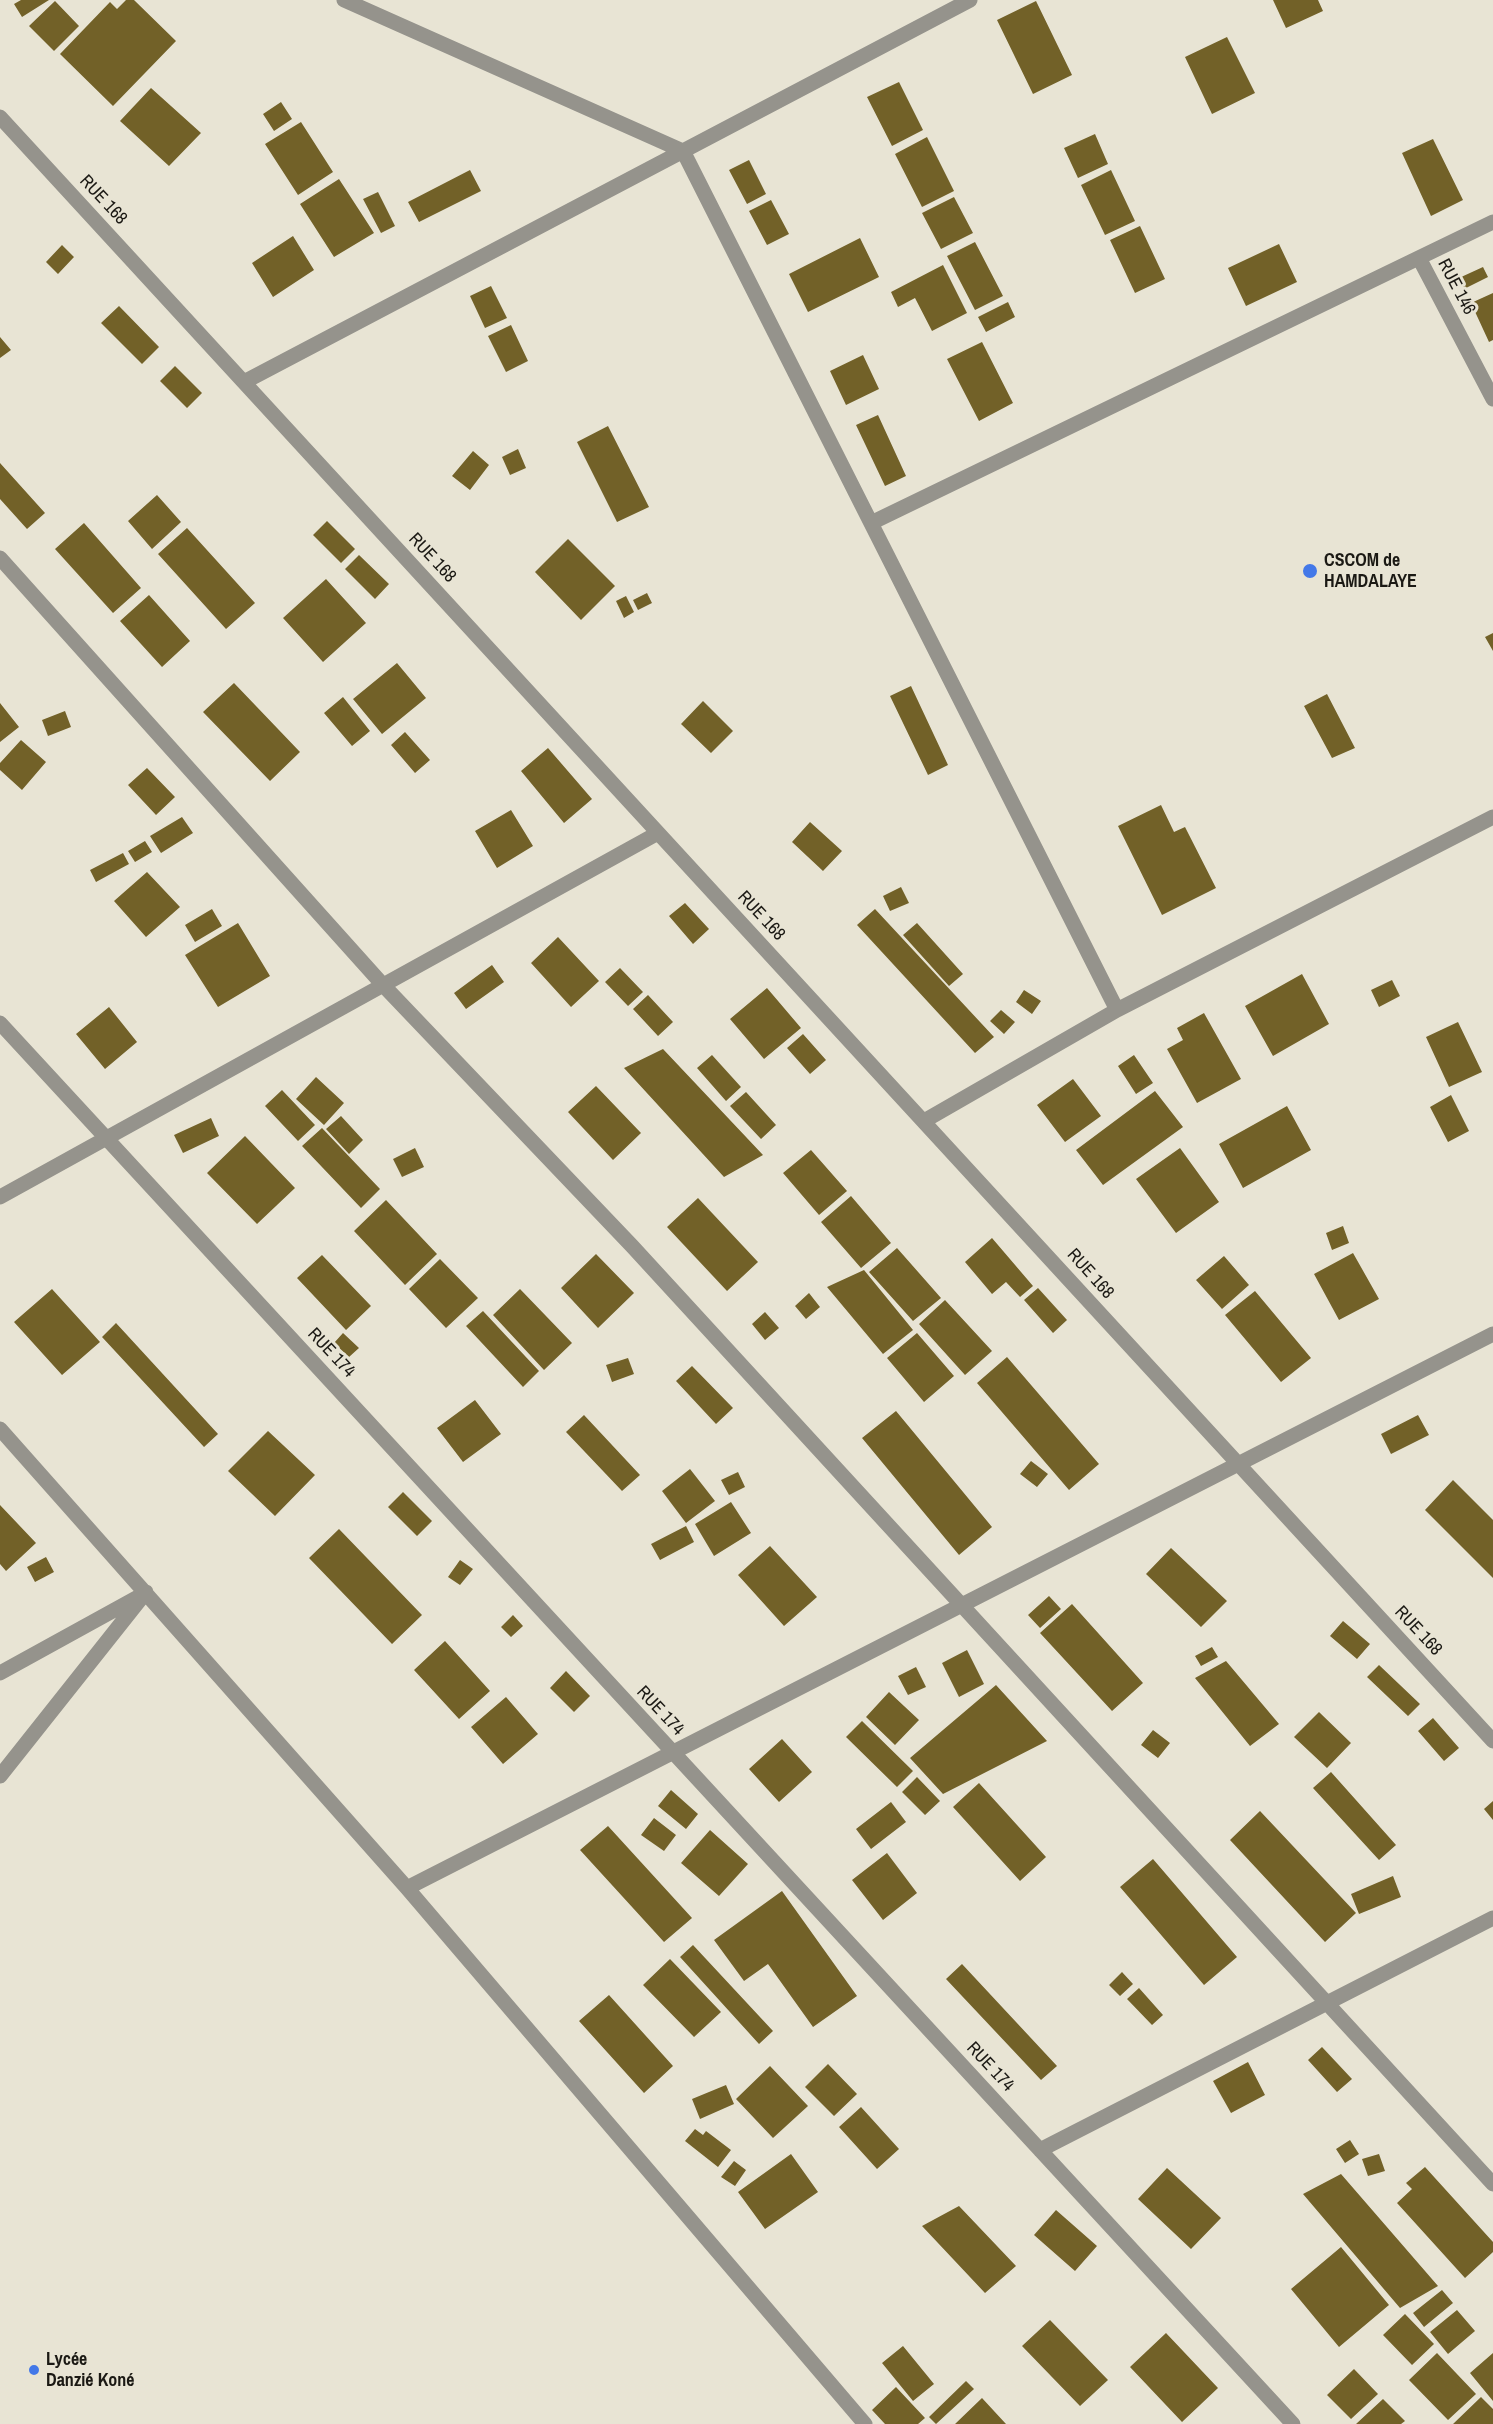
<!DOCTYPE html>
<meta charset="utf-8">
<style>
body{margin:0}
canvas{display:block;background:#e8e4d4}
</style>
<canvas width="1493" height="2424"></canvas>
<script>
const g = document.querySelector('canvas').getContext('2d');
g.lineJoin = 'round';
function paint(path, color) { g.fillStyle = color; g.fill(path, 'evenodd'); }
const poly = rows => new Path2D(rows.map(r => 'M' + r).join(''));
function trace(path, color, width, dash) { g.strokeStyle = color; g.lineWidth = width; g.lineCap = dash ? 'butt' : 'round'; g.setLineDash(dash || []); g.stroke(path); }
function write(font, color, halo, rows, align = 'center') {
  g.font = font + ' "Archivo Narrow",sans-serif'; g.lineWidth = 6; g.setLineDash([]); g.textBaseline = 'middle'; g.strokeStyle = halo; g.fillStyle = color; for (const [text, x, y, turn = 0] of rows) {
    g.save(); g.translate(x, y); g.rotate((+turn || 0) * Math.PI / 180); g.textAlign = isNaN(turn) ? turn : align; if (halo) g.strokeText(text, 0, 0); g.fillText(text, 0, 0); g.restore();
  }
}
const building = poly([
 [21,0,49,0,22,17,14,4],
 [126,0,134,0,176,41,113,106,60,54,110,2,117,9],
 [1273,0,1318,0,1323,11,1286,28],
 [55,1,79,26,54,51,29,26],
 [1036,1,1072,75,1033,94,997,20],
 [1227,37,1255,93,1212,114,1185,57],
 [899,82,923,130,892,146,867,97],
 [151,88,201,133,169,166,120,121],
 [281,102,292,119,274,131,263,114],
 [301,122,333,172,298,195,265,144],
 [1095,134,1108,164,1078,178,1064,148],
 [927,137,954,191,922,207,895,154],
 [1433,139,1463,200,1431,216,1402,153],
 [749,160,766,194,747,204,729,170],
 [470,170,481,191,419,222,408,202],
 [1111,170,1135,221,1105,235,1081,185],
 [339,179,374,233,334,257,300,204],
 [378,192,395,226,381,233,363,199],
 [954,197,973,233,941,249,922,213],
 [771,200,789,234,767,245,749,211],
 [1140,226,1165,279,1135,293,1110,240],
 [293,236,314,270,273,297,252,263],
 [860,238,879,277,808,312,789,274],
 [975,242,1003,296,975,310,947,256],
 [1279,244,1297,282,1246,306,1228,268],
 [62,245,74,257,58,274,46,262],
 [943,265,967,313,932,331,915,298,898,307,891,292],
 [1483,267,1488,277,1464,289,1459,278],
 [491,286,507,318,485,328,470,296],
 [1493,293,1493,340,1489,342,1471,303],
 [1008,302,1015,317,986,332,978,317],
 [119,306,159,347,142,364,101,323],
 [511,325,528,361,506,372,488,336],
 [0,337,11,350,0,358],
 [982,342,1013,403,979,421,947,359],
 [863,355,879,389,846,405,830,371],
 [175,366,202,393,187,408,160,381],
 [878,415,906,476,885,486,856,425],
 [608,426,649,507,617,522,577,442],
 [518,449,526,468,510,475,502,457],
 [473,451,489,465,470,490,452,476],
 [0,463,45,513,27,529,0,499],
 [157,495,181,522,152,549,128,521],
 [327,521,355,549,341,563,313,535],
 [84,523,141,588,113,613,55,549],
 [187,528,255,603,226,629,158,554],
 [568,539,615,586,581,620,535,572],
 [359,555,389,584,375,599,345,569],
 [326,579,366,623,323,662,283,618],
 [647,593,652,603,638,610,633,600],
 [149,595,190,641,162,667,120,621],
 [626,596,634,612,624,618,616,601],
 [1493,633,1493,651,1485,637],
 [397,663,426,698,382,734,353,699],
 [234,683,300,752,270,781,203,712],
 [911,686,948,765,928,775,890,696],
 [1327,694,1355,748,1332,758,1304,706],
 [343,697,370,731,352,746,324,713],
 [703,701,733,731,711,753,681,724],
 [0,703,19,727,0,742],
 [65,711,71,727,48,736,42,720],
 [405,732,430,760,415,773,391,745],
 [21,740,46,762,22,790,0,770,0,763],
 [548,748,592,799,564,823,521,771],
 [147,768,175,797,156,815,128,785],
 [1161,805,1174,832,1185,827,1216,888,1162,915,1118,826],
 [511,810,533,846,497,868,475,831],
 [182,817,193,833,161,853,150,836],
 [810,822,842,851,823,871,792,842],
 [145,841,152,852,135,862,128,851],
 [123,853,129,864,96,882,90,870],
 [147,872,180,907,146,937,114,901],
 [901,887,909,903,890,911,883,896],
 [685,903,709,929,693,944,669,916],
 [212,909,222,926,195,942,185,925],
 [875,909,994,1037,975,1053,857,925],
 [238,923,270,976,218,1007,185,955],
 [917,923,963,974,949,986,903,935],
 [558,937,599,981,571,1007,531,963],
 [492,965,504,982,466,1009,454,993],
 [620,968,643,992,628,1006,605,982],
 [1302,974,1329,1024,1273,1056,1245,1006],
 [1392,980,1400,996,1379,1007,1371,990],
 [767,988,801,1028,764,1059,730,1019],
 [1024,990,1041,1001,1032,1014,1016,1002],
 [648,995,673,1022,658,1036,633,1009],
 [109,1007,137,1042,105,1069,76,1034],
 [1001,1010,1015,1022,1004,1034,990,1021],
 [1204,1013,1241,1079,1197,1103,1167,1049,1183,1040,1177,1028],
 [1458,1022,1482,1072,1449,1087,1426,1037],
 [803,1034,826,1060,810,1074,787,1048],
 [663,1049,763,1155,724,1177,624,1068],
 [712,1055,741,1087,726,1101,697,1068],
 [1134,1055,1153,1083,1136,1094,1118,1066],
 [316,1077,344,1103,324,1125,296,1099],
 [1073,1079,1101,1116,1065,1142,1037,1105],
 [596,1086,641,1133,613,1160,568,1112],
 [282,1090,315,1125,298,1141,265,1106],
 [1155,1091,1183,1127,1103,1185,1076,1150],
 [746,1092,776,1125,761,1139,730,1106],
 [1451,1095,1469,1131,1448,1142,1430,1107],
 [1287,1106,1311,1150,1243,1188,1219,1144],
 [341,1116,363,1140,349,1154,326,1129],
 [211,1118,219,1136,183,1153,174,1135],
 [322,1128,380,1189,361,1208,302,1146],
 [245,1136,295,1188,257,1224,207,1173],
 [415,1148,424,1167,402,1177,393,1159],
 [1180,1148,1219,1202,1176,1233,1136,1179],
 [811,1150,847,1191,819,1215,783,1173],
 [851,1196,891,1243,861,1268,821,1222],
 [698,1198,758,1262,727,1291,667,1227],
 [386,1200,437,1254,405,1285,354,1231],
 [1343,1226,1349,1243,1332,1250,1326,1233],
 [992,1238,1033,1286,1020,1297,1006,1282,992,1294,965,1262],
 [897,1248,941,1298,913,1321,869,1272],
 [1353,1253,1379,1299,1339,1320,1314,1274],
 [596,1254,634,1293,598,1328,561,1288],
 [322,1255,371,1306,346,1330,297,1278],
 [1224,1256,1249,1285,1222,1309,1196,1280],
 [440,1259,478,1298,446,1328,409,1289],
 [864,1270,913,1330,883,1354,827,1287],
 [1038,1288,1067,1320,1053,1333,1024,1300],
 [52,1289,100,1342,62,1375,14,1322],
 [520,1289,572,1343,544,1370,493,1315],
 [1255,1291,1311,1358,1281,1382,1225,1315],
 [809,1293,820,1307,806,1319,795,1306],
 [945,1300,992,1351,965,1375,919,1324],
 [483,1311,539,1371,523,1387,466,1326],
 [765,1312,779,1328,765,1340,752,1324],
 [116,1323,218,1434,204,1447,102,1337],
 [343,1333,359,1348,349,1357,334,1343],
 [917,1333,954,1376,924,1402,887,1358],
 [1007,1357,1099,1464,1069,1490,977,1383],
 [628,1358,634,1374,612,1382,606,1365],
 [692,1366,733,1408,716,1424,676,1381],
 [475,1400,501,1434,463,1462,437,1428],
 [896,1411,992,1527,959,1555,862,1438],
 [584,1415,640,1475,622,1491,566,1432],
 [1418,1415,1429,1435,1391,1454,1381,1434],
 [268,1431,315,1475,275,1516,228,1471],
 [1031,1461,1048,1474,1037,1487,1020,1474],
 [690,1469,715,1501,686,1523,662,1491],
 [738,1472,745,1487,729,1495,721,1480],
 [1453,1480,1493,1520,1493,1578,1425,1510],
 [403,1492,432,1521,417,1536,388,1507],
 [731,1502,751,1533,714,1556,695,1524],
 [0,1505,36,1543,6,1571,0,1564],
 [686,1526,694,1542,660,1560,651,1544],
 [339,1529,422,1615,392,1644,309,1558],
 [770,1546,817,1597,784,1626,738,1575],
 [1171,1548,1227,1601,1201,1627,1146,1574],
 [46,1557,54,1572,35,1582,27,1567],
 [460,1560,473,1569,460,1585,448,1577],
 [1049,1596,1061,1609,1040,1628,1028,1615],
 [1072,1604,1143,1683,1112,1711,1040,1633],
 [513,1615,523,1626,511,1637,501,1627],
 [1343,1621,1370,1644,1357,1659,1330,1636],
 [445,1641,490,1691,459,1719,414,1670],
 [1212,1647,1218,1657,1201,1666,1195,1656],
 [967,1650,984,1684,959,1697,942,1663],
 [1226,1661,1279,1724,1250,1746,1195,1678],
 [1379,1665,1420,1704,1408,1716,1367,1677],
 [916,1667,926,1687,908,1695,898,1676],
 [566,1671,590,1696,574,1712,550,1688],
 [996,1685,1047,1741,943,1794,910,1758],
 [889,1692,919,1720,895,1745,866,1717],
 [506,1697,538,1734,503,1764,471,1727],
 [1319,1712,1351,1743,1327,1768,1294,1737],
 [1433,1718,1459,1748,1444,1761,1418,1731],
 [862,1721,913,1771,897,1787,846,1737],
 [1153,1730,1170,1743,1158,1758,1141,1745],
 [782,1739,812,1772,779,1802,749,1769],
 [1331,1772,1396,1845,1379,1860,1313,1788],
 [917,1777,940,1801,925,1815,902,1792],
 [979,1783,1046,1857,1020,1881,953,1807],
 [671,1790,698,1814,686,1829,658,1806],
 [1493,1801,1493,1820,1484,1809],
 [891,1802,906,1822,871,1849,856,1829],
 [1260,1811,1356,1913,1325,1942,1230,1840],
 [654,1818,676,1835,664,1851,641,1835],
 [608,1826,692,1918,664,1942,580,1850],
 [710,1830,748,1864,719,1896,681,1863],
 [887,1853,917,1893,883,1920,852,1880],
 [1153,1859,1237,1957,1204,1985,1120,1887],
 [1393,1876,1401,1897,1359,1914,1351,1894],
 [782,1891,857,1996,813,2027,768,1964,744,1981,714,1940],
 [693,1945,773,2031,759,2044,680,1957],
 [670,1959,721,2012,694,2037,643,1985],
 [962,1964,1057,2066,1041,2080,946,1979],
 [1122,1972,1133,1984,1120,1996,1109,1985],
 [1139,1988,1163,2015,1152,2025,1127,1999],
 [609,1995,673,2066,644,2093,579,2021],
 [1322,2047,1352,2079,1337,2092,1308,2060],
 [1248,2062,1265,2095,1231,2113,1213,2081],
 [828,2064,857,2094,834,2116,805,2087],
 [770,2066,808,2106,773,2138,736,2099],
 [726,2085,734,2104,700,2119,692,2099],
 [861,2107,899,2149,877,2169,839,2127],
 [695,2129,703,2135,706,2131,731,2150,718,2167,685,2141],
 [1350,2140,1359,2154,1345,2163,1336,2149],
 [791,2154,818,2192,765,2229,738,2192],
 [1379,2154,1385,2171,1368,2176,1362,2159],
 [734,2161,746,2170,735,2186,721,2177],
 [1425,2167,1493,2242,1493,2252,1465,2278,1397,2203,1412,2189,1406,2183],
 [1167,2168,1221,2218,1191,2249,1138,2199],
 [1341,2174,1438,2286,1400,2308,1303,2194],
 [959,2206,1016,2266,985,2293,922,2226],
 [1056,2210,1097,2246,1075,2271,1034,2235],
 [1341,2247,1389,2305,1339,2347,1291,2289],
 [1442,2290,1453,2303,1424,2327,1413,2313],
 [1457,2310,1475,2331,1448,2354,1430,2332],
 [1405,2314,1434,2344,1412,2365,1383,2335],
 [1050,2320,1108,2380,1080,2406,1022,2346],
 [1166,2333,1218,2388,1182,2422,1130,2367],
 [903,2346,934,2384,913,2401,882,2363],
 [1437,2353,1476,2394,1448,2420,1409,2380],
 [1493,2353,1493,2401,1470,2373],
 [1354,2369,1378,2394,1351,2419,1327,2395],
 [966,2381,974,2389,936,2424,929,2417],
 [896,2387,925,2418,918,2424,885,2424,872,2410],
 [1481,2397,1493,2409,1493,2424,1453,2424],
 [982,2398,1006,2424,955,2424],
 [1383,2399,1405,2421,1401,2424,1356,2424]
]);
const minor = poly([
 [344,0,683,151,1117,1010],
 [0,117,1493,1741],
 [1419,258,1493,399],
 [244,382,970,0],
 [871,523,1493,222],
 [0,558,383,985,632,1246,1493,2184],
 [0,1023,1293,2424],
 [924,1121,1117,1010,1493,817],
 [0,1197,658,833],
 [0,1429,407,1888,865,2424],
 [0,1673,138,1597],
 [0,1776,146,1592],
 [407,1888,1493,1334],
 [1040,2150,1493,1918]
]);
const markers = [
 [1310,571,8,"#4378e8"],
 [34,2370,6,"#4378e8"]
];
const streetNames = [
 ["RUE 168",103,200,47],
 ["RUE 146",1456,287,62],
 ["RUE 168",432,558,47],
 ["RUE 168",761,916,47],
 ["RUE 168",1090,1274,48],
 ["RUE 174",331,1353,47],
 ["RUE 168",1418,1631,47],
 ["RUE 174",660,1711,47],
 ["RUE 174",990,2067,47]
];
const poiNames = [
 ["CSCOM de",1324,561],
 ["HAMDALAYE",1324,582],
 ["Lycée",46,2360],
 ["Danzié Koné",46,2381]
];
paint(building, '#726128');
trace(minor, '#95938c', 15);
for (const [x, y, r, color] of markers) { const dot = new Path2D(); dot.arc(x, y, r, 0, 2 * Math.PI); g.fillStyle = color; g.fill(dot); trace(dot, '#e8e4d4', 2); }
write('18px', '#1b1914', '#e8e4d4', streetNames);
write('bold 18px', '#1b1914', '#e8e4d4', poiNames, 'left');
</script>
